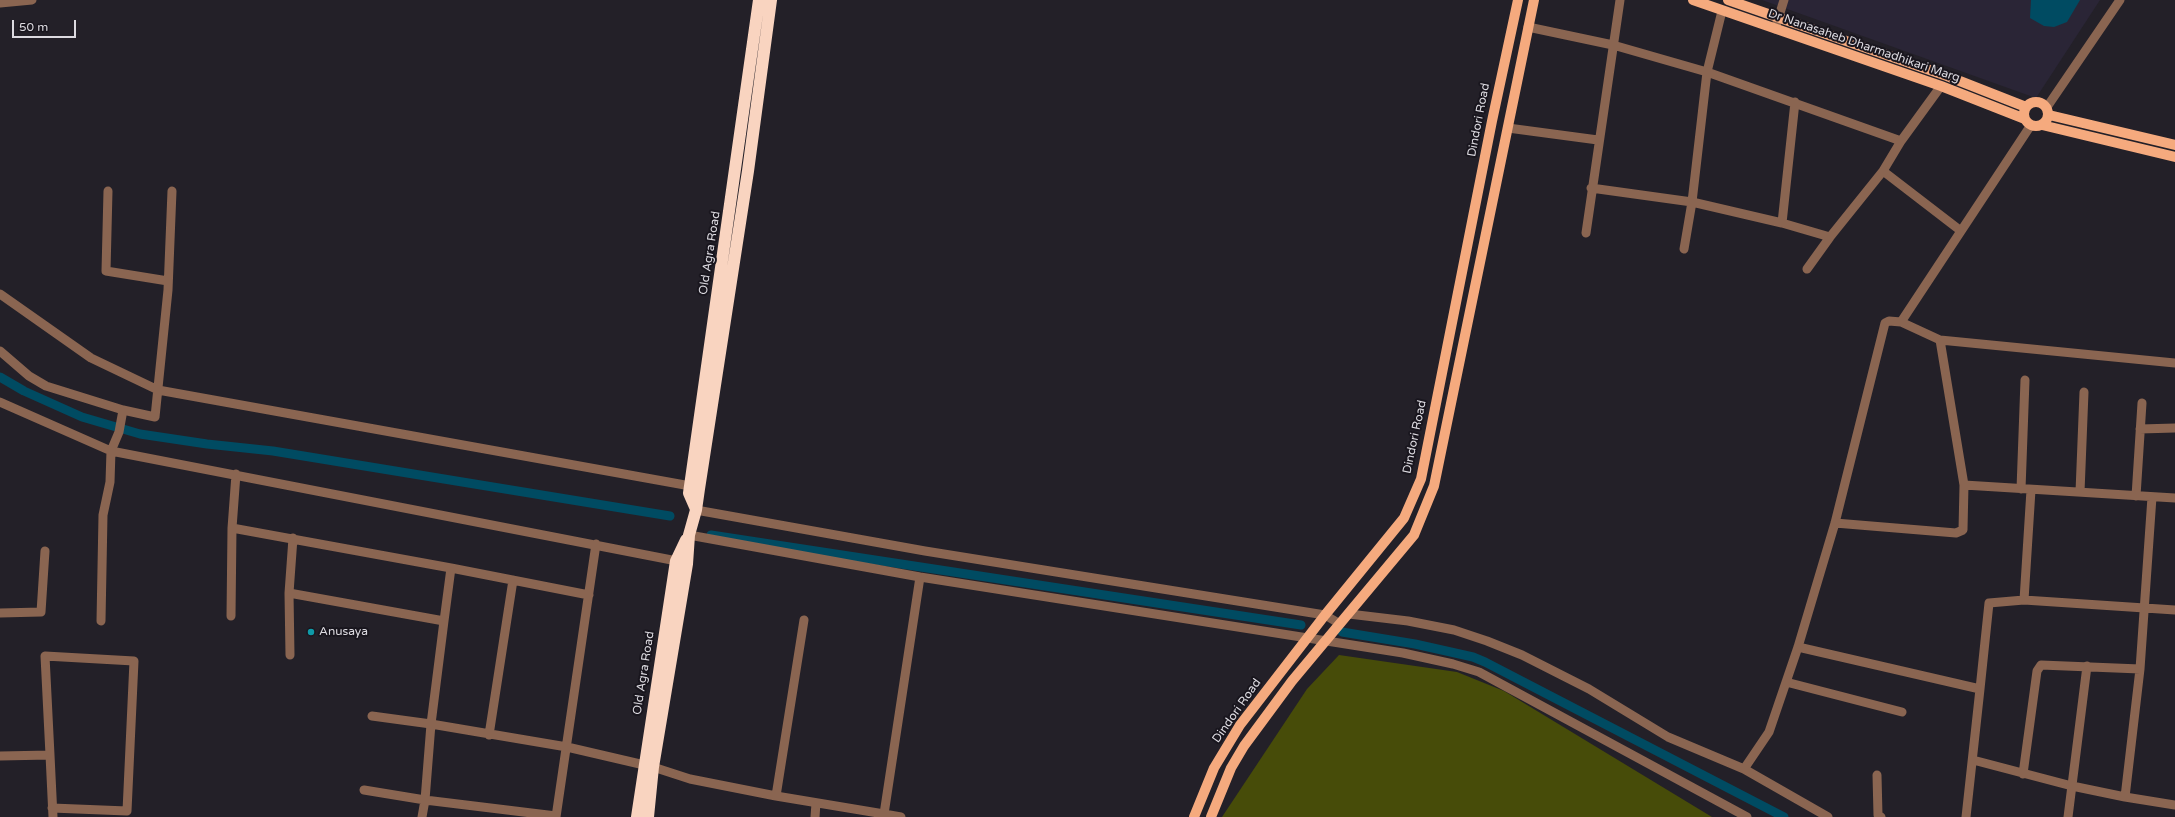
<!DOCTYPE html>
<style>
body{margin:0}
#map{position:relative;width:2175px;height:817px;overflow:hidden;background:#232028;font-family:"Varela Round",sans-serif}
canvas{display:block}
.scale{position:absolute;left:12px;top:20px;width:64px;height:18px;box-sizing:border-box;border:2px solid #dcdae0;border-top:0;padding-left:5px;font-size:12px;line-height:14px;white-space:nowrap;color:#dcdae0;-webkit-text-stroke:3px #19161e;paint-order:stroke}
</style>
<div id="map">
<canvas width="2175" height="817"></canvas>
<div class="scale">50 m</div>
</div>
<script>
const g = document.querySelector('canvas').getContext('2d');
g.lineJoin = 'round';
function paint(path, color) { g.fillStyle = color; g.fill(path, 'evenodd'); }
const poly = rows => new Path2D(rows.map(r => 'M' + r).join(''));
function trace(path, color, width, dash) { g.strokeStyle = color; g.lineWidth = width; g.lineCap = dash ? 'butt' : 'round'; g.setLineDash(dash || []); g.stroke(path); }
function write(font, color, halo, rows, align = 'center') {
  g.font = font + ' "Varela Round",sans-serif'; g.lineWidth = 4; g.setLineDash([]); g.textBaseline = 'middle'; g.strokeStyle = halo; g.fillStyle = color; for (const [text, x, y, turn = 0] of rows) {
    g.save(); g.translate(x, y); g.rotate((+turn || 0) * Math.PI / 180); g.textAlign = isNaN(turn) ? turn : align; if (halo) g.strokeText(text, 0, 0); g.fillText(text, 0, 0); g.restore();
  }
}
const education = poly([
 [1762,0,2100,0,2036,98]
]);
const green = poly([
 [1339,655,1457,672,1504,691,1712,817,1222,817,1307,689]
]);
const water = poly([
 [2031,0,2080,0,2067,22,2054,27,2044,26,2030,18]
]);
const canal = poly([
 [0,377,24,391,82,417,140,434,207,444,273,451,670,516],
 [711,535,1301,625],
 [1342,632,1415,644,1473,657,1485,662,1784,817]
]);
const minor = poly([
 [0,3,32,0],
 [1528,27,1613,45,1707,72,1901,141],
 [1775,29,1784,0],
 [2047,107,2120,0],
 [1508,128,1598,140],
 [1883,171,1961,231],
 [1591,188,1692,202,1782,223,1830,237],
 [108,191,106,271,168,281],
 [1782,223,1795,102],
 [1586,233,1620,0],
 [1684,249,1692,202,1707,72,1722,11],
 [1807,269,1830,237,1883,171,1901,141,1941,86],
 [0,294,91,358,158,390,696,487],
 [1901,322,2031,125],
 [0,351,29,376,46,386,123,410,155,417,168,290,172,191],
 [0,402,111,451,682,562],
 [2140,429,2175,428],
 [236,474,232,528,451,568,444,621],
 [1964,485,2175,498],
 [2021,489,2025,380],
 [2031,490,2024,600,2175,610],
 [2080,492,2084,392],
 [2136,496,2142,403],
 [696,510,925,551,1325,615,1340,624],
 [1835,523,1956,533,1963,530,1964,485,1940,340],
 [689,535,920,577,1403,653,1453,664,1479,672,1747,817],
 [451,568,589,595],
 [289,593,293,538],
 [0,613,41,612,45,551],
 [1349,614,1408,621,1454,630,1487,641,1522,655,1589,689,1668,737,1744,769,1769,732,1798,647,1835,523,1885,323,1889,321,1901,322,1940,340,2175,363],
 [231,616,232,528],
 [101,621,103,515,110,482,111,451,119,432,123,410],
 [1798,647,1980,689,1966,817],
 [290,655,289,593,444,621,431,724,567,747,653,767,690,779,776,796,884,814,920,577],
 [1786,682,1902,712],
 [1980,689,1989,603,2024,600],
 [372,716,431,724,425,800,556,816],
 [489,735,513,580],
 [50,755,45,656,134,661,127,811,52,808],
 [0,756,50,755,53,817],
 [1973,760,2072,786,2125,797,2175,805],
 [1744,769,1828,817],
 [2023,774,2037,671,2041,665,2140,669,2152,497],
 [1877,775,1878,815,1881,817],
 [364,790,425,800,422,817],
 [776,796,804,620],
 [2125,797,2140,669],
 [884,814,901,817],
 [556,817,596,544],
 [815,817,816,803],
 [2068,817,2087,666]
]);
const major = poly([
 [1693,0,1941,86,2025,119],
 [1728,0,1947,76,2026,107],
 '2024 114a12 12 0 1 1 24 0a12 12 0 1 1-24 0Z',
 [2049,115,2175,145],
 [2042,125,2175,157],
 [1194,817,1214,768,1240,725,1325,615,1404,518,1421,479,1492,121,1518,0],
 [1211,817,1231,768,1244,746,1292,681,1414,535,1434,486,1534,0]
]);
const highway = poly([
 [696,509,689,493,759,0],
 [637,817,676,561,686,540],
 [648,817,653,767,687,564,689,535,696,510,699,489,748,171,771,0]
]);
const markers = [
 [311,632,4,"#0f9aa8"]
];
const streetNames = [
 ["Dr Nanasaheb Dharmadhikari Marg",1864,46,19],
 ["Dindori Road",1479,120,-79],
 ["Old Agra Road",710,253,-81],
 ["Dindori Road",1415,437,-78],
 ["Old Agra Road",644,673,-81],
 ["Dindori Road",1237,711,-55]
];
const poiNames = [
 ["Anusaya",319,632]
];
paint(education, '#2a2536');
paint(green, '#474c09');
paint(water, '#004b62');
trace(canal, '#004b62', 9);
trace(minor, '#8a6551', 9);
trace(major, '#f5aa7e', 10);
trace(highway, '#f9d4c0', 12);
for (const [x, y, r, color] of markers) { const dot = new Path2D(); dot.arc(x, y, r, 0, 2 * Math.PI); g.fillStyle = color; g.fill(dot); trace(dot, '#19161e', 1.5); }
write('12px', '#dcdae0', '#19161e', streetNames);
write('12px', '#dcdae0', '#19161e', poiNames, 'left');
</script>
